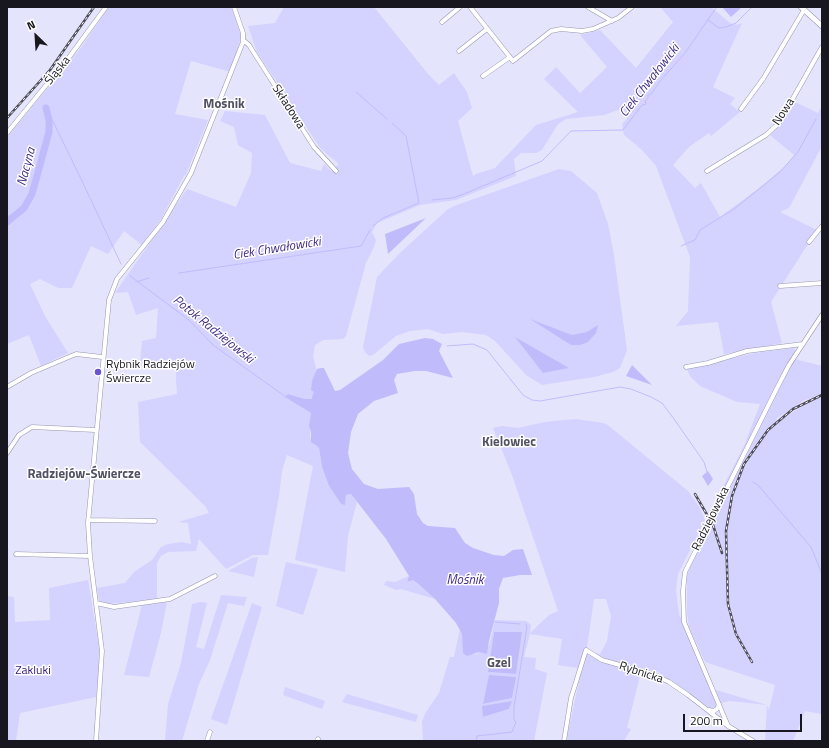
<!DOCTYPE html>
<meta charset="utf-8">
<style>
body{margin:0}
#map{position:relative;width:829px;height:748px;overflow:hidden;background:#e5e4fd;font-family:"Titillium Web",sans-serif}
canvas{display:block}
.frame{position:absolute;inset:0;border:8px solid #181720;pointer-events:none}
.north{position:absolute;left:16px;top:16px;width:40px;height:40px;-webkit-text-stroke:3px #fff;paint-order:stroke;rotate:335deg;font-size:11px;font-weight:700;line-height:16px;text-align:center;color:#181720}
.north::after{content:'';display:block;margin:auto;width:14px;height:18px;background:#181720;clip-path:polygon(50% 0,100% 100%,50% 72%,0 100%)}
.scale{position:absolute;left:683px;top:714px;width:119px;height:18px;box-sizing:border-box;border:2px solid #181720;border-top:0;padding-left:5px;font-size:12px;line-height:14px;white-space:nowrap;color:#181720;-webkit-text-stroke:3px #fff;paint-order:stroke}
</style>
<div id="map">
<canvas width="829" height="748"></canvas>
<div class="frame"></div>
<div class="north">N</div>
<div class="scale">200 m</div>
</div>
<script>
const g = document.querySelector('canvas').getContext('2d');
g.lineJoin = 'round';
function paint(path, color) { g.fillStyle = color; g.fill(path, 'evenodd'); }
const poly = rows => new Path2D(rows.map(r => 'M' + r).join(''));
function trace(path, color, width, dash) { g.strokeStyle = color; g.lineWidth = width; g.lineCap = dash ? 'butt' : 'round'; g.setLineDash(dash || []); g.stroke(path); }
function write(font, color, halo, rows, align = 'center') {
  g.font = font + ' "Titillium Web",sans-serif'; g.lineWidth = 3; g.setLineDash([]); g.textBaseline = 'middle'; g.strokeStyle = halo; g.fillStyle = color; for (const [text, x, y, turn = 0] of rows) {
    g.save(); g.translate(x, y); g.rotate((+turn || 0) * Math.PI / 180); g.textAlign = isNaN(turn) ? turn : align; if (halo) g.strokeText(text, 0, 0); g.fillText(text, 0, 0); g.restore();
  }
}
const green = poly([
 [109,7,232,7,241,37,231,72,191,61,175,114,208,120,185,177,185,174,161,219,142,245,124,231,108,254,91,246,72,288,58,288,40,279,30,284,45,316,68,353,41,366,29,335,7,344,7,137,80,49],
 [284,7,374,7,428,74,439,85,454,73,467,92,472,108,458,121,473,176,476,174,495,168,536,125,578,112,544,79,556,67,580,93,607,67,580,35,600,30,636,68,673,22,660,7,711,7,730,23,736,25,742,23,713,87,735,98,730,104,740,112,711,136,709,133,689,147,673,165,695,188,701,183,720,217,759,188,785,166,794,155,770,135,780,125,795,102,818,113,822,106,822,146,789,208,780,212,817,230,771,302,782,343,724,354,718,322,676,326,688,311,690,257,656,166,642,150,624,135,622,124,627,119,625,115,618,110,604,115,566,119,558,124,542,150,536,153,521,153,514,159,516,176,456,200,420,205,377,223,372,232,376,240,374,247,366,263,346,336,343,339,323,340,315,345,313,356,317,372,314,377,312,387,315,392,310,399,305,399,288,394,286,397,311,413,310,437,314,445,319,448,322,467,329,486,341,504,345,504,346,495,351,494,357,502,348,536,345,572,295,560,313,466,287,455,282,471,279,496,268,555,253,555,226,569,199,539,196,551,168,552,161,556,157,563,157,599,110,604,99,601,97,588,125,583,134,572,152,560,161,547,168,544,182,542,191,544,188,523,178,522,209,513,205,506,140,442,138,402,177,394,175,364,140,363,142,341,156,338,158,308,136,315,128,292,115,293,187,189,236,207,251,173,252,153,238,145,234,127,220,121,225,111,265,115,290,163,321,171,324,164,331,171,339,164,320,148,257,52,248,26,275,23],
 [559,169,571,171,597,193,608,224,614,255,627,350,620,368,613,372,594,377,542,385,526,375,495,341,486,335,462,332,443,334,428,329,410,331,396,336,373,355,369,356,365,352,363,347,377,277,401,252,448,209,454,206],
 [794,348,795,351,791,358,822,366,822,394,803,401,776,419,778,422,804,405,822,397,822,714,805,711,793,741,765,741,767,705,730,701,721,703,716,690,767,705,769,710,775,685,705,662,689,627,687,613,687,575,696,553,694,543,744,446,760,404,737,402,700,386,690,376,687,369,755,353],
 [575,419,604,423,609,426,688,491,700,508,705,520,678,574,676,591,679,614,717,703,715,708,710,708,658,672,642,668,627,728,631,729,624,741,566,741,582,668,587,653,587,648,584,650,578,668,558,665,562,639,530,634,524,657,536,658,535,669,547,673,534,741,423,741,422,721,426,712,439,693,450,657,454,657,460,629,475,655,489,646,495,620,526,621,531,625,530,633,549,615,558,611,512,475,493,428,502,426,518,428,545,422],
 [594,599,606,599,611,616,607,641,600,654,594,653,587,647],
 [494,632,516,674,489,672],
 [489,675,512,698,484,704],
 [511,702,509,709,483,717,483,706],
 [258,557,254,577,228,571,252,558],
 [286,562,318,569,303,615,276,606],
 [409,576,407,582,413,580,435,599,401,589,396,590,384,585,386,581,395,582],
 [88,580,99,647,99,675,96,697,20,713,16,741,7,741,7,596,14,597,15,622,50,620,49,588],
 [221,595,247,597,244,606,228,603,210,660,199,684,182,741,165,741,168,704,181,663,192,604,200,602,207,603,196,647,204,649],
 [167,602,161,633,149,677,124,675,142,605],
 [252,603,262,607,227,725,211,719],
 [285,687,325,701,322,709,283,695],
 [347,694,418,715,416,722,342,702]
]);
const water = poly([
 [722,7,742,7,731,17],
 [426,218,388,254,385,234],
 [530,319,572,335,587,332,598,325,596,333,588,342,580,345,571,345],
 [515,337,569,368,543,373],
 [425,338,433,339,442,344,439,351,453,378,426,371,415,371,397,374,394,380,398,393,374,401,358,414,351,432,348,453,352,469,364,484,378,489,409,487,414,494,417,514,423,523,428,526,455,528,465,543,473,548,494,555,504,556,513,550,523,549,532,575,520,575,503,578,499,589,499,603,489,641,487,654,479,652,467,656,463,653,462,634,456,623,435,599,417,583,413,580,407,582,409,576,386,539,351,494,346,495,345,505,341,504,329,486,322,467,319,448,311,442,311,432,309,426,311,413,285,397,288,394,305,399,311,399,314,392,311,390,312,381,317,369,321,368,324,368,335,391,340,390,383,360,399,344],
 [632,365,652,385,626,376],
 [708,471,713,479,708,486,702,476],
 [494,632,522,632,516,674,488,672],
 [489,675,516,677,512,698,483,704],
 [512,701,509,709,483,717,482,706]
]);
const stream = poly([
 [708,20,719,28,726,27,736,23,752,7],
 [356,92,387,119],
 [47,109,82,181,121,264],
 [432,200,452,198,464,194,542,161,571,131,623,130,642,105,646,104,645,101,648,98,648,95,651,94,661,80,685,53,716,8],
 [373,226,383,218,419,203,406,136,392,123],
 [681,246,695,240,700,230,734,209,779,173,798,152,816,119],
 [179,273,361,246,370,230],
 [130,276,189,320,213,345,286,397],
 [136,282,149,278],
 [447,346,473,344,487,350,523,395,532,400,540,401,620,387,631,389,651,397,662,403,674,419,704,462,707,472],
 [753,482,758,485,811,547,822,574],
 [495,622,520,624],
 [476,741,477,736,512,732,516,722,514,720,514,707,527,627,526,624]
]);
const river = poly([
 [7,222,24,208,32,194,49,132,49,120,46,108]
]);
const minor = poly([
 [470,7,513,61,551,31,561,29,582,31,593,29,618,18,632,7],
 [588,7,612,21],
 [442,22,460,7],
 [243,40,249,45,314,147,336,171],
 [459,51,487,29],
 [483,76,510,57],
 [741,109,763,79,804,10],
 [7,133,70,56,106,7],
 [707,171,766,135,779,123,822,47],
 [809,242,822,226],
 [780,286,822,283],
 [686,367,708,363,747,351,803,344],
 [7,387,31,373,76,354,102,357],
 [7,453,19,435,32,427,95,430],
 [88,520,155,521],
 [16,554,90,556],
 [96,603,114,607,170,599,215,576],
 [709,710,714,711,717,709,719,704],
 [728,726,684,622,683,591,685,572,777,388,789,365,822,315],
 [96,741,102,651,90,556,88,523,109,300,117,279,163,222,191,173,243,42,243,33,234,7],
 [207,741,210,732],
 [317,741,318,739],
 [564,741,571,698,586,650,602,660,655,675,669,682,688,695,728,726,753,741]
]);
const major = poly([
 [801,7,822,26]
]);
const rail = poly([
 [7,118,50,70,94,7],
 [695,494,713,525,722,553],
 [752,662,736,634,728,604,726,531,732,496,744,464,768,430,793,409,822,395]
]);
const markers = [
 [98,372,4,"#6b54ce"]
];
const streetNames = [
 ["Śląska",58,71,-51],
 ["Składowa",288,107,57],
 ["Nowa",784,112,-57],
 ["Radziejowska",711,519,-64],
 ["Rybnicka",641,673,18]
];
const poiNames = [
 ["Rybnik Radziejów",106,365],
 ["Świercze",106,379]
];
const parkNames = [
 ["Zakluki",33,671]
];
const waterNames = [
 ["Ciek Chwałowicki",650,81,-52],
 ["Nacyna",27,167,-75],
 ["Ciek Chwałowicki",277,249,-9],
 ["Potok Radziejowski",213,330,39],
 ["Mośnik",465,581]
];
const neighbourhoodNames = [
 ["Mośnik",224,105],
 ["Kielowiec",509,443],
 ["Radziejów-Świercze",84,475],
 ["Gzel",499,664]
];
paint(green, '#d4d2ff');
paint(water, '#c0bcfc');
trace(stream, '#c0bcfc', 1);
trace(river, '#c0bcfc', 7);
trace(minor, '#9796ad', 5);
trace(major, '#9796ad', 6);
trace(minor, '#fff', 4);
trace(major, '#fff', 5);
trace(rail, '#4d4c59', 2.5);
trace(rail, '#fff', 1, [3]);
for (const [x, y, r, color] of markers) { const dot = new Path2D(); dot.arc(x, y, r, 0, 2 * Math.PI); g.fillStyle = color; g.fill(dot); trace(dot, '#fff', 1.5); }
write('12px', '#181720', '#fff', streetNames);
write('12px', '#181720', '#fff', poiNames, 'left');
write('12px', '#321a74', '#fff', parkNames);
write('italic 13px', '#402d87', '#fff', waterNames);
write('bold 13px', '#525165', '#fff', neighbourhoodNames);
</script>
